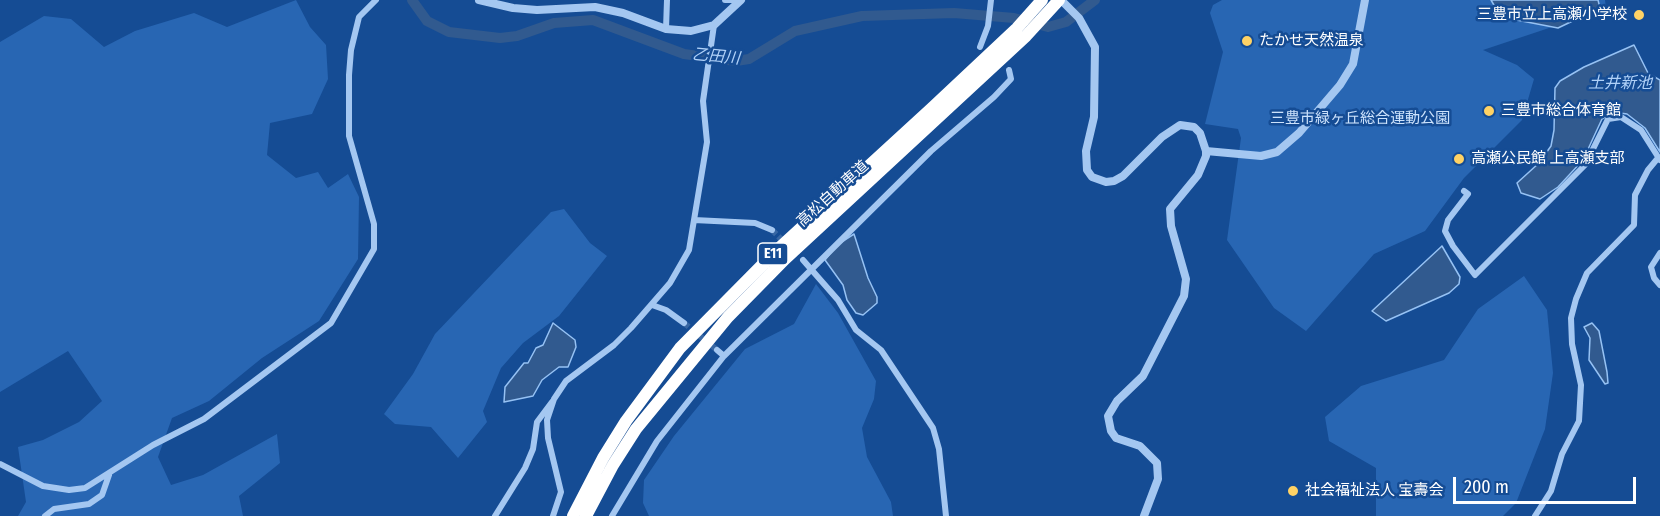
<!DOCTYPE html>
<meta charset="utf-8">
<style>
body{margin:0}
#map{position:relative;width:1660px;height:516px;overflow:hidden;background:#154c94;font-family:"Fira Sans Condensed",sans-serif}
canvas{display:block}
.scale{position:absolute;left:1453px;top:477px;width:183px;height:27px;box-sizing:border-box;border:3px solid #fff;border-top:0;padding-left:8px;font-size:18px;line-height:21px;white-space:nowrap;color:#fff;-webkit-text-stroke:4px #154c94;paint-order:stroke}
</style>
<div id="map">
<canvas width="1660" height="516"></canvas>
<div class="scale">200 m</div>
</div>
<script>
const g = document.querySelector('canvas').getContext('2d');
g.lineJoin = 'round';
function paint(path, color) { g.fillStyle = color; g.fill(path, 'evenodd'); }
const poly = rows => new Path2D(rows.map(r => 'M' + r).join(''));
function trace(path, color, width, dash) { g.strokeStyle = color; g.lineWidth = width; g.lineCap = dash ? 'butt' : 'round'; g.setLineDash(dash || []); g.stroke(path); }
function write(font, color, halo, rows, align = 'center') {
  g.font = font + ' "Fira Sans Condensed","Noto Sans JP",sans-serif'; g.lineWidth = 5; g.setLineDash([]); g.textBaseline = 'middle'; g.strokeStyle = halo; g.fillStyle = color; for (const [text, x, y, turn = 0] of rows) {
    g.save(); g.translate(x, y); g.rotate((+turn || 0) * Math.PI / 180); g.textAlign = isNaN(turn) ? turn : align; if (halo) g.strokeText(text, 0, 0); g.fillText(text, 0, 0); g.restore();
  }
}
const green = poly([
 [296,0,310,27,326,45,328,79,312,114,270,123,267,155,296,178,318,172,328,188,348,174,359,197,358,259,319,321,262,358,209,401,172,418,158,457,171,485,203,475,277,434,280,463,239,496,243,516,18,516,26,502,18,447,43,440,79,422,102,401,68,351,0,392,0,42,44,16,71,19,104,47,135,31,194,13,227,27],
 [1222,0,1605,0,1606,9,1483,50,1517,65,1534,79,1522,120,1464,178,1425,231,1374,254,1306,331,1274,308,1227,240,1241,138,1238,129,1205,124,1223,52,1210,13,1213,5],
 [564,209,590,243,607,256,559,316,523,343,501,368,483,411,487,422,458,458,431,427,395,424,384,414,413,374,435,334,551,212],
 [1524,276,1547,310,1553,373,1545,429,1516,503,1503,516,1376,516,1376,468,1329,441,1325,417,1361,386,1444,360,1478,309],
 [816,284,838,313,876,381,874,399,862,428,867,457,891,502,893,516,649,516,643,503,644,480,674,436,745,349,794,324]
]);
const water = poly([
 [1491,0,1598,0,1600,8,1558,28,1501,17,1491,0],
 [1634,45,1648,73,1660,80,1660,152,1645,128,1627,114,1613,112,1602,119,1583,160,1558,187,1540,199,1521,193,1517,183,1539,163,1551,146,1554,130,1555,88,1560,81,1584,67,1634,45],
 [854,234,868,278,877,297,877,303,863,315,856,313,847,300,843,285,825,260,837,245,854,234],
 [1442,246,1460,277,1459,284,1449,293,1386,321,1372,311,1442,246],
 [553,323,575,340,576,347,568,367,559,367,542,380,533,396,504,402,505,387,524,363,528,363,536,348,543,345,553,323],
 [1592,323,1599,331,1607,372,1608,383,1605,384,1589,360,1590,338,1584,327,1592,323]
]);
const river = poly([
 [412,0,427,21,449,32,500,38,517,36,554,23,593,20,684,54,736,61,749,59,795,31,862,16,954,13,1014,18,1048,27,1066,22,1095,0]
]);
const minorTunnel = poly([
 [772,230,786,244],
 [684,323,717,350]
]);
const minor = poly([
 [725,0,738,0],
 [666,29,667,0],
 [980,47,988,26,991,0],
 [1464,191,1468,194,1448,220,1445,231,1453,246,1475,275,1585,165,1608,119,1621,117,1641,130,1660,160],
 [694,220,755,223,772,230],
 [1660,253,1651,267,1654,278,1660,285],
 [803,260,838,300,856,330,881,350,933,428,939,449,946,516],
 [652,305,666,310,684,323],
 [717,350,724,356],
 [0,464,43,486,69,490,85,488,153,445,204,419,331,323,374,249,374,224,349,136,349,75,351,50,359,17,376,0],
 [45,516,54,509,89,504,102,495,109,475],
 [495,516,525,468,533,449,537,422,552,402],
 [553,516,561,492,548,438,547,420,554,399,566,381,614,345,631,328,670,283,689,250,707,142,703,101,714,25],
 [612,516,657,441,724,356,931,151,994,97,1011,79,1009,70],
 [1535,516,1551,491,1562,454,1579,421,1581,385,1572,344,1571,318,1576,299,1587,273,1634,225,1635,195,1648,170,1658,158]
]);
const tertiary = poly([
 [479,0,513,8,537,10,595,7,623,13,666,29,691,31,714,25,741,0],
 [1061,0,1079,18,1095,47,1094,117,1086,151,1087,170,1092,177,1106,182,1114,181,1123,176,1162,137,1180,125,1194,127,1200,133,1206,151,1206,156,1198,175,1170,209,1171,226,1186,279,1184,296,1143,376,1117,401,1108,416,1111,431,1116,438,1140,446,1157,463,1158,479,1144,516],
 [1206,151,1261,156,1277,152,1299,133,1340,85,1353,64,1365,0]
]);
const motorway = poly([
 [573,516,603,458,626,421,680,348,776,251,932,108,1017,28,1042,0],
 [586,516,613,465,636,429,728,317,785,259,1026,36,1059,0]
]);
const markers = [
 [1639,15,6,"#ffd265"],
 [1247,41,6,"#ffd265"],
 [1489,111,6,"#ffd265"],
 [1459,159,6,"#ffd265"],
 [1293,491,6,"#ffd265"]
];
const shields = [
 [773,254,30]
];
const shieldNames = [
 ["E11",773,254]
];
const poiNames = [
 ["三豊市立上高瀬小学校",1627,15,"right"],
 ["たかせ天然温泉",1259,41],
 ["三豊市総合体育館",1501,111],
 ["高瀬公民館 上高瀬支部",1471,159],
 ["社会福祉法人 宝壽会",1305,491]
];
const parkNames = [
 ["三豊市緑ヶ丘総合運動公園",1360,119]
];
const streetNames = [
 ["高松自動車道",833,194,-42]
];
const waterNames = [
 ["乙田川",716,57,5],
 ["土井新池",1620,84]
];
paint(green, '#2866b3');
paint(water, '#315a8f');
trace(water, '#96c2f4', 1.5);
trace(river, '#315a8f', 10);
trace(minorTunnel, '#3867a4', 6, [6, 3]);
trace(minor, '#a4c7f1', 6);
trace(tertiary, '#a4c7f1', 8);
trace(motorway, '#fff', 12);
for (const [x, y, r, color] of markers) { const dot = new Path2D(); dot.arc(x, y, r, 0, 2 * Math.PI); g.fillStyle = color; g.fill(dot); trace(dot, '#154c94', 2); }
for (const [x, y, w] of shields) { const box = new Path2D(); box.roundRect(x - w / 2, y - 11, w, 22, 4.5); g.fillStyle = '#154c94'; g.fill(box); trace(box, '#fff', 1.5); }
write('bold 14px', '#fff', null, shieldNames);
write('15px', '#fff', '#154c94', poiNames, 'left');
write('15px', '#cce2fc', '#154c94', parkNames);
write('15px', '#fff', '#154c94', streetNames);
write('italic 16px', '#b0d1f8', '#154c94', waterNames);
</script>
